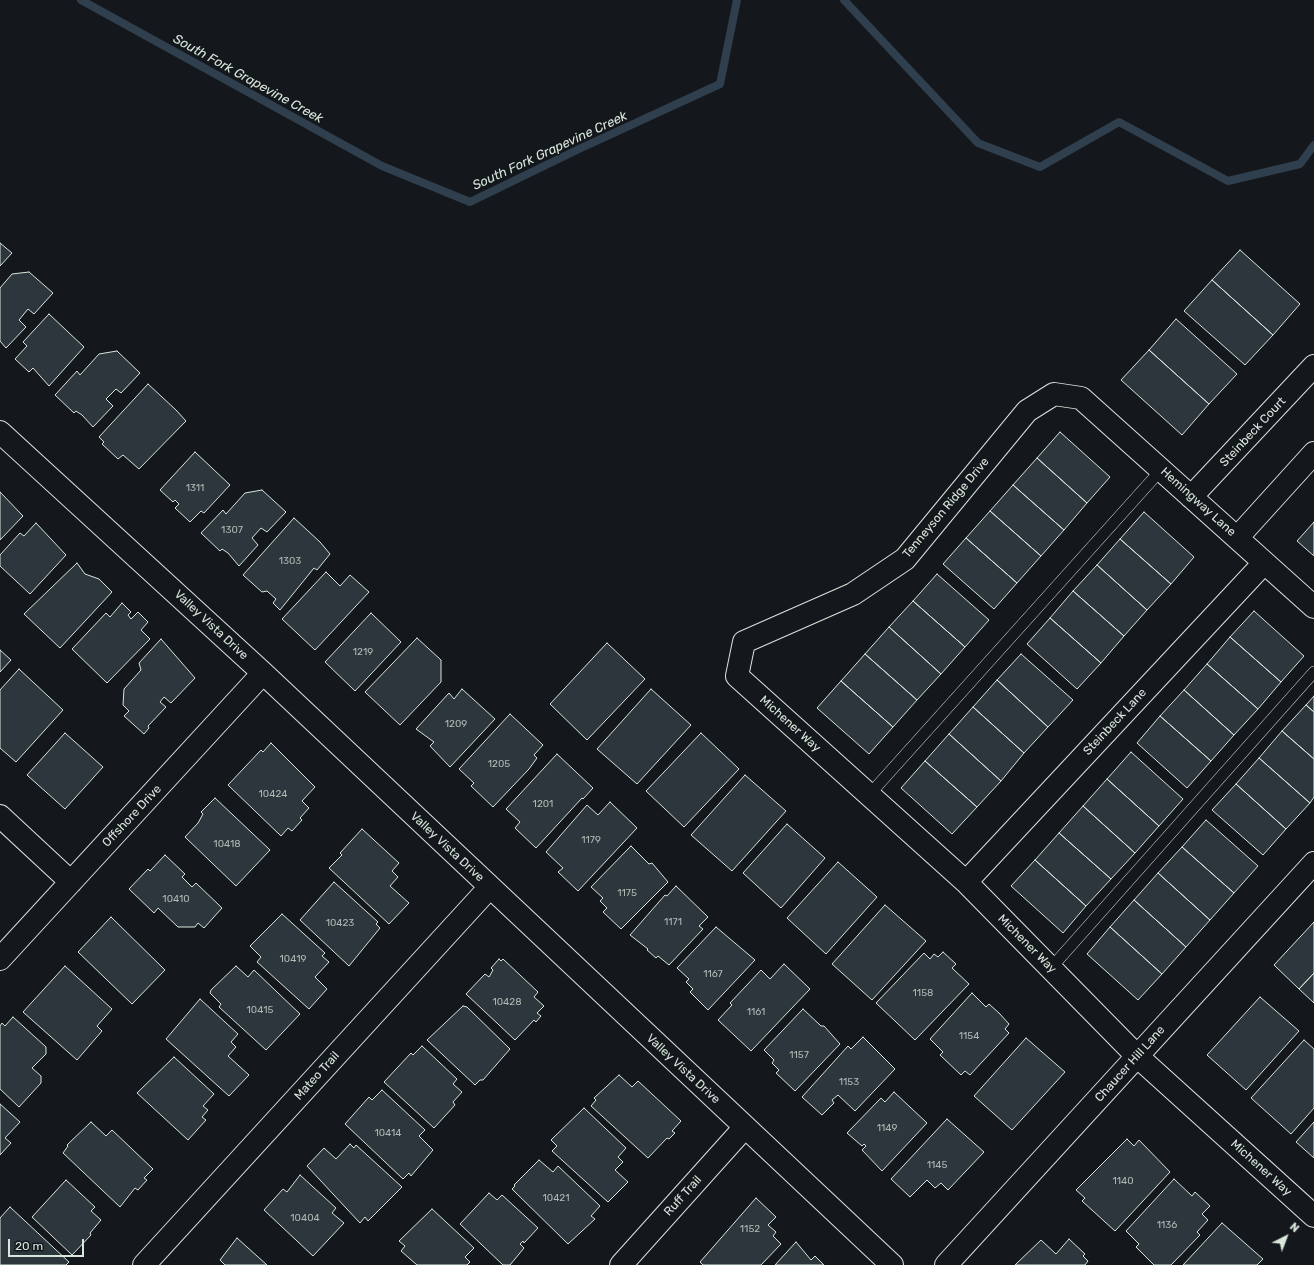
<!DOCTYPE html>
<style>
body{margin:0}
#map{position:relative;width:1314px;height:1265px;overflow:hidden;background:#14181c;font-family:Rubik,sans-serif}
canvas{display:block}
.north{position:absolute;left:1266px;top:1217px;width:40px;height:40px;-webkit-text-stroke:3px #14181c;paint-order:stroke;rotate:42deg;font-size:11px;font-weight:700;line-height:16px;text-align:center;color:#d8e6dc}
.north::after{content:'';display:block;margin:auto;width:14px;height:18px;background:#d8e6dc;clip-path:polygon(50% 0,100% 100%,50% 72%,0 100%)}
.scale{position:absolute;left:8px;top:1239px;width:76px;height:18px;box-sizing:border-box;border:2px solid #d8e6dc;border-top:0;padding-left:5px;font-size:12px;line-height:14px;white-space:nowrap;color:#d8e6dc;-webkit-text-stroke:3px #14181c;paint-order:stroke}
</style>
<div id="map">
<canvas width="1314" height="1265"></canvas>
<div class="north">N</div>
<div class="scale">20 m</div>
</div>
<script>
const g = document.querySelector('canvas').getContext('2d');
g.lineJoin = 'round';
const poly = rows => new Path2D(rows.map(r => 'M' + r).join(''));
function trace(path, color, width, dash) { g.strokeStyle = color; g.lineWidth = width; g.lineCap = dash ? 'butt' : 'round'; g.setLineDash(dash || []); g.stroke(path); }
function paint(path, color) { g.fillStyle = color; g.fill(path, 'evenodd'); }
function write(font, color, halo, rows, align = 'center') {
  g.font = font + ' Rubik,sans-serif'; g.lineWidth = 3; g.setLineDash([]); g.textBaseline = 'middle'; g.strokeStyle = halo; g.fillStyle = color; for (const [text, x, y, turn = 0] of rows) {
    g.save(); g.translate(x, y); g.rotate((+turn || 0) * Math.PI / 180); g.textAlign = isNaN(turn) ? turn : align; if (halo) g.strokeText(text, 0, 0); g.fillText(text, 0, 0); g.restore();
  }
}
const stream = poly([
 [81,0,382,166,470,202,579,149,720,84,737,0],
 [844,0,978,143,1040,167,1119,122,1228,181,1300,164,1314,145]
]);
const building = poly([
 [0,243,12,253,0,266,0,243],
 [1240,250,1300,304,1273,335,1212,280,1240,250],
 [29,272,53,293,34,314,28,309,19,320,26,327,6,348,0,341,0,288,12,274,29,272],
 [1212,280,1273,335,1245,365,1184,311,1212,280],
 [49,314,84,347,49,386,33,368,29,372,15,359,27,346,23,342,49,314],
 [1176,319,1237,374,1209,404,1149,350,1176,319],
 [1149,350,1209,404,1182,435,1121,380,1149,350],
 [117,351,140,373,121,393,116,389,106,399,113,406,93,427,82,415,76,411,74,413,55,395,77,371,80,375,99,354,117,351],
 [148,384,176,410,186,421,139,469,123,455,118,459,102,444,104,442,99,437,148,384],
 [1060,432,1110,477,1087,503,1037,458,1060,432],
 [195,452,230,485,204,513,201,511,190,522,175,508,179,504,175,500,173,502,160,490,195,452],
 [1037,458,1087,503,1064,530,1013,485,1037,458],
 [1013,485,1064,530,1041,556,990,511,1013,485],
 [262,490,286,512,267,532,261,528,252,538,258,545,239,566,228,553,222,549,220,551,201,533,223,510,226,514,245,493,262,490],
 [0,492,23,516,0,540,0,492],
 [990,511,1041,556,1017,583,966,538,990,511],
 [1144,512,1194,557,1171,584,1120,539,1144,512],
 [294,518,320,542,330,554,317,570,314,568,280,610,273,603,276,599,267,591,262,592,243,575,294,518],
 [1314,522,1314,556,1297,541,1314,522],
 [36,523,66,555,30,594,0,566,0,555,20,533,24,536,36,523],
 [966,538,1017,583,994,609,943,564,966,538],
 [1120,539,1171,584,1147,610,1097,565,1120,539],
 [77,563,85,574,99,579,112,592,60,648,24,614,77,563],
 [1097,565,1147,610,1124,636,1073,591,1097,565],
 [326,572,340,586,350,575,369,592,315,650,282,619,326,572],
 [937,574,989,620,965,647,913,601,937,574],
 [1073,591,1124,636,1101,663,1050,618,1073,591],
 [913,601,965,647,941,674,889,627,913,601],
 [122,603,131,612,128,615,131,619,138,612,148,622,141,630,150,639,107,683,72,649,106,613,110,617,122,603],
 [1254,611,1304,656,1281,682,1230,637,1254,611],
 [371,613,401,642,355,691,325,662,371,613],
 [1050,618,1101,663,1077,689,1027,644,1050,618],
 [889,627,941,674,917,700,865,654,889,627],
 [1230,637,1281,682,1258,709,1207,664,1230,637],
 [417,638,441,660,441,682,400,725,365,692,417,638],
 [161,639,195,678,171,703,164,697,160,702,166,707,148,726,149,728,144,734,124,716,129,711,123,705,124,689,141,670,139,663,161,639],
 [607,643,645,679,587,740,550,704,607,643],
 [0,650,11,660,0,672,0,650],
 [865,654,917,700,893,727,841,681,865,654],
 [1021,654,1073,700,1048,727,997,680,1021,654],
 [1207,664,1258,709,1234,735,1184,690,1207,664],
 [19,669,63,710,16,762,0,748,0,690,19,669],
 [997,680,1048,727,1024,753,973,707,997,680],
 [841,681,893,727,869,754,817,708,841,681],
 [462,689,495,719,450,767,430,746,434,742,416,729,449,693,454,699,462,689],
 [651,689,691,725,637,784,597,749,651,689],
 [1184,690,1234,735,1211,761,1160,716,1184,690],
 [1314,696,1314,712,1306,705,1314,696],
 [1306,705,1314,712,1314,759,1282,731,1306,705],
 [973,707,1024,753,1001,781,949,734,973,707],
 [510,714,543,745,534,755,537,758,529,769,493,807,471,786,474,783,459,769,510,714],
 [1160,716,1211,761,1187,788,1137,743,1160,716],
 [1282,731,1314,759,1314,797,1310,803,1259,758,1282,731],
 [65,733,103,767,65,809,27,775,65,733],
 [701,733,739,769,684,827,646,791,701,733],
 [949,734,1001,781,977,807,925,761,949,734],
 [271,743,315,787,302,801,309,808,300,818,302,820,292,831,288,828,281,836,228,785,261,750,263,752,271,743],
 [1131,752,1183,799,1159,826,1107,779,1131,752],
 [557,754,593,788,583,799,582,798,536,848,515,828,520,822,506,809,557,754],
 [1259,758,1310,803,1286,829,1236,784,1259,758],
 [925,761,977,807,952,834,901,788,925,761],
 [745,775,786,811,732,871,691,835,745,775],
 [1107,779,1159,826,1135,853,1083,806,1107,779],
 [1236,784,1286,829,1263,855,1212,810,1236,784],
 [215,798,270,850,236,886,185,837,198,823,203,814,201,812,215,798],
 [610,802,637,828,578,891,558,872,563,868,546,852,587,805,598,815,610,802],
 [1083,806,1135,853,1111,879,1059,833,1083,806],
 [1206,820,1258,866,1234,893,1182,847,1206,820],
 [787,824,825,858,781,908,743,873,787,824],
 [362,829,399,863,392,871,398,877,390,886,409,903,389,924,329,868,342,855,340,853,362,829],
 [1059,833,1111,879,1086,906,1035,860,1059,833],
 [631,846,649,864,652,863,668,882,621,929,603,912,607,908,600,901,603,898,591,887,631,846],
 [1182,847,1234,893,1210,920,1158,873,1182,847],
 [165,855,185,874,182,877,192,887,196,883,222,908,204,928,198,923,195,927,178,927,158,908,154,913,129,889,148,869,150,871,165,855],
 [1035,860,1086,906,1063,933,1011,886,1035,860],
 [838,862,877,897,826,954,787,918,838,862],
 [1158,873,1210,920,1186,947,1134,900,1158,873],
 [334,882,378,922,376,924,380,928,349,966,300,920,334,882],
 [676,886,708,917,699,926,703,929,669,965,658,956,656,958,647,950,648,949,630,935,665,895,667,896,676,886],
 [1134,900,1186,947,1162,974,1110,927,1134,900],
 [885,905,926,941,872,1000,832,964,885,905],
 [282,914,325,953,322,956,329,962,315,977,327,989,309,1009,257,962,261,957,250,946,282,914],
 [111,917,165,970,132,1004,78,952,111,917],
 [1314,922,1314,973,1299,989,1274,965,1314,922],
 [716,927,755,960,708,1010,690,992,693,989,686,982,689,979,677,968,716,927],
 [1110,927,1162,974,1138,1000,1087,954,1110,927],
 [943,952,956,964,952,968,969,984,915,1040,876,1003,924,953,930,959,934,954,938,957,943,952],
 [499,959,501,961,503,959,538,992,534,997,544,1006,537,1013,541,1016,536,1022,534,1020,515,1040,466,994,485,974,489,977,493,970,491,968,499,959],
 [784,964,810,989,751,1051,718,1020,732,1005,730,1003,761,970,770,979,784,964],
 [65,966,112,1009,97,1026,102,1031,77,1060,23,1012,65,966],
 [236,966,248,977,254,970,300,1014,266,1050,219,1007,221,1004,210,993,211,990,236,966],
 [1314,973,1314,1003,1299,989,1314,973],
 [972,993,986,1007,989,1004,999,1013,1009,1024,1005,1029,1009,1033,970,1075,965,1071,961,1075,940,1055,943,1052,930,1039,972,993],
 [1260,997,1299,1031,1246,1090,1207,1055,1260,997],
 [200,999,238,1034,231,1042,236,1047,228,1056,249,1075,229,1096,166,1039,200,999],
 [463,1006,467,1007,510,1049,483,1080,480,1080,475,1085,427,1040,463,1006],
 [803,1009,821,1026,824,1026,840,1044,795,1091,776,1073,779,1070,772,1063,774,1060,764,1050,803,1009],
 [13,1017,46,1047,46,1054,32,1068,41,1076,41,1083,19,1107,0,1089,0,1026,2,1023,5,1026,13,1017],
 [863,1037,895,1069,855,1111,838,1095,832,1100,834,1103,822,1115,802,1097,848,1046,851,1049,863,1037],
 [1026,1038,1065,1072,1012,1130,974,1096,1026,1038],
 [1304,1040,1314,1049,1314,1108,1291,1134,1251,1098,1304,1040],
 [422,1046,457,1079,453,1084,462,1092,453,1102,455,1105,434,1128,384,1082,411,1053,413,1055,422,1046],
 [174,1057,214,1094,203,1106,208,1110,202,1117,206,1120,188,1140,137,1093,174,1057],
 [619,1075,632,1087,638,1081,681,1121,672,1131,675,1133,669,1139,667,1138,648,1158,591,1106,596,1100,594,1098,619,1075],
 [382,1090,425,1130,419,1136,433,1150,411,1176,409,1173,403,1179,345,1124,369,1097,372,1100,382,1090],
 [894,1092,927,1123,882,1171,862,1150,866,1146,864,1144,862,1146,847,1133,881,1098,885,1102,894,1092],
 [0,1104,20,1122,5,1138,11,1143,0,1155,0,1104],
 [584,1108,626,1148,618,1157,623,1162,615,1170,628,1182,608,1202,552,1151,557,1146,551,1140,584,1108],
 [947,1119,984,1152,948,1190,941,1183,935,1188,927,1180,910,1197,891,1179,947,1119],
 [91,1122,106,1136,112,1130,153,1169,144,1178,147,1180,138,1190,135,1188,120,1207,63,1153,68,1146,67,1145,91,1122],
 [1314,1122,1314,1158,1296,1142,1314,1122],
 [1127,1139,1134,1146,1139,1140,1170,1172,1115,1231,1082,1201,1085,1198,1076,1190,1127,1139],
 [350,1144,354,1148,356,1145,402,1187,368,1221,365,1217,360,1223,307,1166,324,1148,336,1159,350,1144],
 [539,1160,553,1172,558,1166,600,1206,591,1216,595,1219,568,1244,512,1189,515,1186,514,1185,539,1160],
 [300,1175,336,1208,332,1213,344,1223,313,1256,264,1210,283,1189,287,1192,300,1175],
 [1174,1179,1192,1196,1195,1192,1210,1206,1202,1214,1208,1220,1197,1232,1200,1235,1171,1265,1154,1265,1136,1247,1139,1244,1126,1231,1174,1179],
 [66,1180,95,1207,91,1211,101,1220,90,1233,91,1235,72,1255,32,1217,66,1180],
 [489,1193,497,1200,502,1195,538,1228,524,1243,523,1241,520,1244,524,1248,510,1265,503,1265,460,1224,489,1193],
 [756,1198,776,1217,768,1225,776,1232,773,1236,781,1244,761,1265,703,1265,700,1262,756,1198],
 [10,1207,69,1262,66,1265,0,1265,0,1218,10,1207],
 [432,1209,474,1248,465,1257,470,1262,467,1265,417,1265,401,1251,405,1246,399,1241,432,1209],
 [1222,1223,1263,1259,1257,1265,1183,1265,1222,1223],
 [237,1238,267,1265,225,1265,220,1260,237,1238],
 [1069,1239,1085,1254,1083,1256,1088,1261,1085,1265,1015,1265,1041,1240,1056,1254,1069,1239],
 [796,1242,811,1260,815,1256,824,1265,775,1265,796,1242]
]);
const lane = poly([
 [869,795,1161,470],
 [1051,968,1314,672]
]);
const street = poly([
 [0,432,263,673,892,1265],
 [1191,497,1314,366],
 [1237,538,1314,453],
 [1314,607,1081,398,1054,394,1027,411,905,559,853,594,744,642,737,676,966,882,1137,1056,1314,1216],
 [0,816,71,882],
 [966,882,1264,563],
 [0,959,263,673],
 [144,1265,490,887],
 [621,1265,745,1127],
 [946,1265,1314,863]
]);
const numberNames = [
 ["1311",195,488],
 ["1307",232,530],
 ["1303",290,561],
 ["1219",363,652],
 ["1209",456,724],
 ["1205",499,764],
 ["10424",273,794],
 ["1201",543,804],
 ["1179",591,840],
 ["10418",227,844],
 ["1175",627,893],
 ["10410",176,899],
 ["1171",673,922],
 ["10423",340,923],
 ["10419",293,959],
 ["1167",713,974],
 ["1158",923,993],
 ["10428",507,1002],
 ["10415",260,1010],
 ["1161",756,1012],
 ["1154",969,1036],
 ["1157",799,1055],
 ["1153",849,1082],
 ["1149",887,1128],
 ["10414",388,1133],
 ["1145",937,1165],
 ["1140",1123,1181],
 ["10421",556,1198],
 ["10404",305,1218],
 ["1136",1167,1225],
 ["1152",750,1229]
];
const streetNames = [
 ["Steinbeck Court",1253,432,-47],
 ["Hemingway Lane",1198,502,42],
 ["Tenneyson Ridge Drive",946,508,-50],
 ["Valley Vista Drive",211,625,43],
 ["Steinbeck Lane",1115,722,-47],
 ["Michener Way",790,724,42],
 ["Offshore Drive",132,816,-47],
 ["Valley Vista Drive",447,847,43],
 ["Michener Way",1027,944,45],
 ["Chaucer Hill Lane",1130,1064,-48],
 ["Valley Vista Drive",683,1069,43],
 ["Mateo Trail",317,1076,-48],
 ["Michener Way",1261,1168,42],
 ["Ruff Trail",683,1196,-48]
];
const waterNames = [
 ["South Fork Grapevine Creek",248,79,29],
 ["South Fork Grapevine Creek",550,151,-25]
];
trace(stream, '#2f3f4d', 8);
paint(building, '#2c363c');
trace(building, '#d8e6dc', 1);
trace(lane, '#d8e6dc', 12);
trace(street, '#d8e6dc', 24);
trace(lane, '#14181c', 11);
trace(street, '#14181c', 22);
write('10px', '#adbab4', null, numberNames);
write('12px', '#d8e6dc', '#14181c', streetNames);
write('italic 13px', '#d8e6dc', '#14181c', waterNames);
</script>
